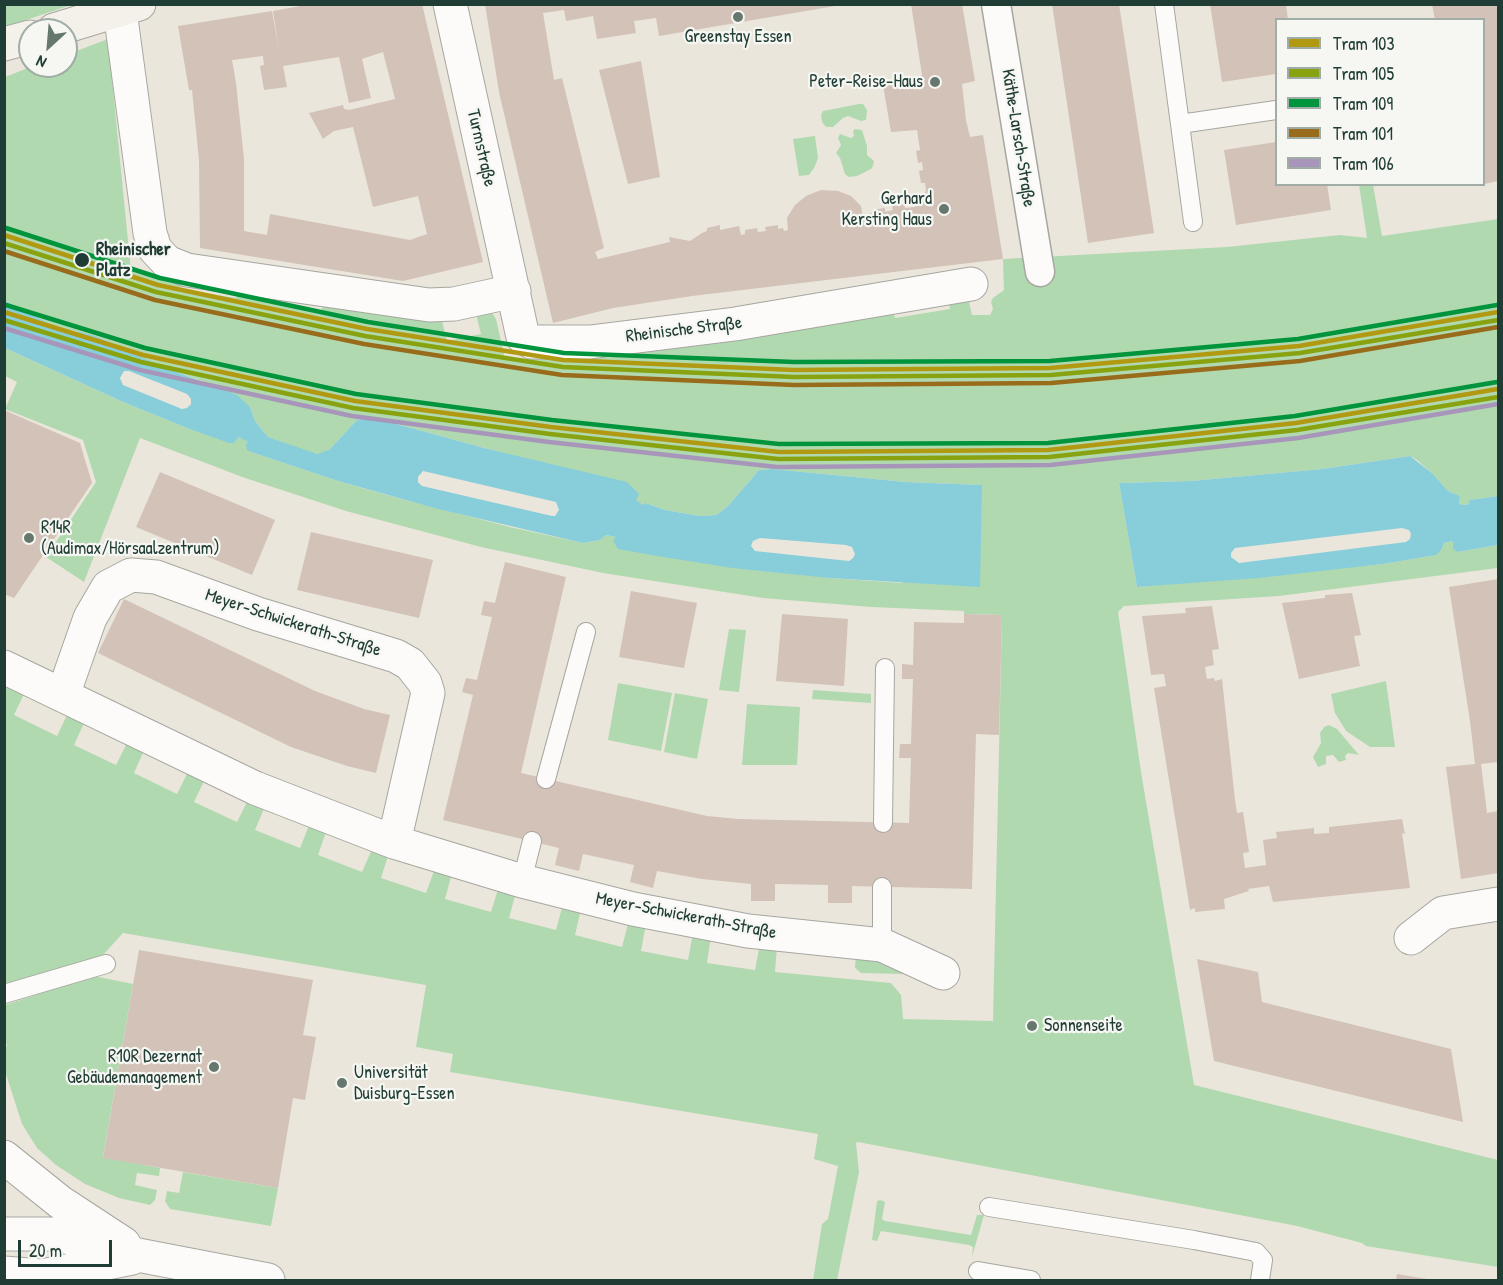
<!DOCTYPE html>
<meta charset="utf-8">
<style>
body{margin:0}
#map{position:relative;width:1503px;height:1285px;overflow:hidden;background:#ebe6db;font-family:"Patrick Hand",sans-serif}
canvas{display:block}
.frame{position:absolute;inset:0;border:6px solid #1f3d34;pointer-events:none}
.legend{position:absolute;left:1275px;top:18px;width:210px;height:168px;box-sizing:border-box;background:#f6f6f2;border:2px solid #a0aca6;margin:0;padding:8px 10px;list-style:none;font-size:18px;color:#1f3d34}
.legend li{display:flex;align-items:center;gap:12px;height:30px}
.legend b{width:30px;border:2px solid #a0aca6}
.north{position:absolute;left:18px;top:18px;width:60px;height:60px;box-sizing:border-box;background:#f6f6f2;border:2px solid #a0aca6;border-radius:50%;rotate:206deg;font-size:16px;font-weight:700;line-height:24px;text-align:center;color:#1f3d34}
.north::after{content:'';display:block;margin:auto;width:21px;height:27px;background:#66786e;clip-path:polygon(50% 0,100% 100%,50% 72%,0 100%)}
.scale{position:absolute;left:18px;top:1240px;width:94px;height:27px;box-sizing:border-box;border:3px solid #1f3d34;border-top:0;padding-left:8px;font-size:18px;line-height:21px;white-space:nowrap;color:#1f3d34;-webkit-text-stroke:4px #f6f6f2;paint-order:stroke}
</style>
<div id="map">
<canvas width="1503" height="1285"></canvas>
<div class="frame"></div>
<ul class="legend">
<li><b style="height:8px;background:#b19a12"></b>Tram 103</li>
<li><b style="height:8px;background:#89a210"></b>Tram 105</li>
<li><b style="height:8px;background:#00943c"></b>Tram 109</li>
<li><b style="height:8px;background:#996c1b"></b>Tram 101</li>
<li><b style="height:8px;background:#a795ba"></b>Tram 106</li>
</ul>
<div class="north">N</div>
<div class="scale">20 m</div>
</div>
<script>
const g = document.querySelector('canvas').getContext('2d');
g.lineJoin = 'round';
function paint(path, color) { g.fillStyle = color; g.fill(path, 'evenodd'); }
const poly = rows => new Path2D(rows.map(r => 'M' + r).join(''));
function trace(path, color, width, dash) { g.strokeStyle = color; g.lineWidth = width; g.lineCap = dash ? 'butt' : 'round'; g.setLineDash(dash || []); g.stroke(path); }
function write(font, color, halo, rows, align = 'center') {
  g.font = font + ' "Patrick Hand",sans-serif'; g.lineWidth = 4.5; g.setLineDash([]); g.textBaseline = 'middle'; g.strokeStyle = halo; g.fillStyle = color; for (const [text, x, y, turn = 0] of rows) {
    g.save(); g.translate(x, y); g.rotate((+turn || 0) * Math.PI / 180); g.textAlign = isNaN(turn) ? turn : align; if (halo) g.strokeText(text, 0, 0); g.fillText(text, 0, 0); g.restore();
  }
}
const green = poly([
 [5,4,71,5,5,27],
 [108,39,131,271,177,278,181,289,236,298,238,292,266,297,266,302,321,311,323,305,442,321,447,341,481,334,477,318,479,313,484,311,492,313,496,319,505,359,606,358,739,335,893,312,895,318,950,309,949,303,961,297,969,302,972,315,990,315,993,309,991,302,993,298,1004,290,1003,259,1227,247,1340,235,1367,238,1359,185,1373,185,1382,236,1498,219,1498,496,1471,500,1468,505,1459,504,1460,496,1448,491,1432,473,1417,460,1410,456,1322,469,1191,481,1119,483,1137,587,1383,564,1435,555,1444,543,1453,541,1458,552,1498,545,1498,568,1279,596,1124,606,1118,612,1141,772,1194,1085,1498,1160,1498,1267,1366,1246,1362,1243,1297,1226,858,1142,856,1143,859,1172,837,1280,813,1280,822,1224,828,1219,838,1166,814,1159,818,1134,450,1072,453,1054,416,1047,426,985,123,933,103,955,5,987,4,692,9,684,25,692,14,715,57,736,68,713,85,721,74,745,116,765,128,741,145,748,134,773,177,794,189,770,206,777,194,802,237,822,249,798,266,804,255,830,300,848,310,823,327,829,318,855,362,872,373,847,389,853,381,878,426,893,435,868,452,873,445,899,491,912,499,886,516,892,509,918,556,930,563,904,581,909,575,935,622,947,629,920,646,924,641,951,688,960,693,933,711,936,707,963,755,970,760,944,777,946,775,972,891,983,901,995,903,1019,993,1021,1002,615,964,614,964,611,871,607,763,598,603,573,481,547,346,511,245,478,140,438,84,582,46,557,96,482,83,440,5,409,17,382,5,376,5,348,123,402,187,428,237,440,239,437,249,442,251,452,338,481,394,497,510,527,583,543,600,540,606,535,829,578,902,583,982,485,906,482,772,469,759,470,727,507,716,515,700,516,665,510,647,503,644,506,636,500,488,449,371,417,357,420,329,450,324,453,317,454,308,452,268,437,255,421,250,407,223,389,161,366,81,332,66,332,5,301,5,77,33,66,66,66,66,55],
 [859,104,863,104,867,110,866,120,861,121,848,116,843,118,833,127,826,127,822,122,821,115,823,111],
 [855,129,862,130,867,146,867,155,874,161,873,166,871,169,857,176,849,177,845,174,840,158,836,153,841,145,838,138,840,134,851,138,854,136,853,131],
 [815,136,818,158,814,168,809,175,799,176,793,139],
 [729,629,746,630,739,692,719,690],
 [1386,681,1395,747,1370,747,1346,731,1335,713,1331,694],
 [618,683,672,693,661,751,608,740],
 [813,690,871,694,871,703,812,699],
 [675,693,708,699,697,759,664,752],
 [747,704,800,707,797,765,742,765],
 [1329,725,1337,729,1359,755,1348,753,1345,756,1346,760,1339,762,1333,755,1326,756,1326,764,1318,767,1313,757,1321,743,1320,733,1324,727],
 [856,953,895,964,904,974,861,973,855,968],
 [94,976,133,984,103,1157,160,1168,159,1176,137,1173,135,1185,157,1190,155,1200,150,1205,119,1198,85,1184,56,1165,37,1148,22,1124,5,1071,5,1047,7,1046,5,1037,5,1005],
 [183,1172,278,1188,271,1226,170,1209,165,1201,167,1191,179,1193],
 [880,1200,885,1202,882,1219,885,1221,971,1235,977,1215,984,1215,972,1257,973,1247,969,1245,881,1231,877,1241,872,1240,877,1201]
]);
const water = poly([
 [5,301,66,332,81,332,95,336,161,366,237,395,250,407,255,421,268,437,317,454,329,450,357,420,371,417,488,449,627,482,639,494,636,500,643,505,646,503,665,510,700,516,716,515,727,507,759,470,772,469,906,482,982,485,980,587,829,578,732,568,657,556,618,549,613,541,616,537,606,535,600,540,583,543,438,509,338,481,251,452,247,450,246,445,248,442,239,437,234,443,229,443,187,428,123,402,5,348],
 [124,371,129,371,187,394,191,399,191,404,187,408,182,409,123,385,120,378],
 [423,471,556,502,559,510,555,516,552,516,422,486,418,482,418,477],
 [760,538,846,545,852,547,855,554,853,558,849,561,755,551,751,546,753,541],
 [1410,456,1432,473,1448,491,1460,496,1459,504,1468,505,1470,500,1498,496,1498,545,1458,552,1453,549,1453,541,1444,543,1441,550,1436,555,1383,564,1259,578,1137,587,1119,483,1191,481,1322,469],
 [1402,528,1409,530,1411,534,1410,539,1406,542,1239,563,1231,557,1231,553,1235,548]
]);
const building = poly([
 [312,4,422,4,483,262,403,281,200,248,199,160,192,90,189,90,178,26,272,11,279,50,273,11],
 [383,52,395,99,349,110,344,109,343,105,309,113,323,139,334,131,353,127,373,207,418,196,427,234,410,240,270,214,267,235,244,231,244,159,236,83,232,60,263,56,264,65,260,66,264,90,287,87,283,66,339,57,349,103,371,98,362,59],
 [485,4,847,4,659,36,656,18,634,21,636,33,597,39,593,16,566,21,564,10,543,13,554,80,562,78,604,248,595,252,598,259,670,242,669,237,690,241,702,233,707,231,707,228,720,225,720,230,739,226,741,235,745,234,745,230,757,228,758,232,766,231,765,227,778,225,778,229,783,228,784,231,788,230,787,218,795,205,806,196,821,190,838,191,851,196,861,206,863,218,868,217,868,214,873,213,872,210,885,208,885,212,893,210,892,206,905,204,905,208,915,207,926,191,925,183,921,183,919,171,923,170,922,162,918,163,916,151,920,150,917,130,891,132,883,85,916,80,922,75,911,4,962,4,975,81,962,84,966,120,970,137,983,135,1003,259,692,296,613,308,553,323,499,92],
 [1052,4,1119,4,1154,233,1088,243],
 [1210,4,1286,4,1288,20,1276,20,1276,74,1222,82],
 [1432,4,1498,4,1498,181,1484,184,1484,20,1435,20],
 [641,61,660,177,628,184,599,70],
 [1276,142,1276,184,1327,184,1331,210,1236,225,1224,150],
 [4,410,80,443,92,483,14,598,4,594],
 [160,472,275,520,252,575,136,527],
 [311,532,433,560,419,618,297,590],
 [505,562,566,577,521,773,707,816,738,819,909,823,911,758,899,758,900,744,911,744,913,679,902,679,902,664,913,665,914,622,964,623,964,614,1002,615,999,735,976,734,972,889,852,886,852,903,828,903,828,885,775,884,775,901,751,901,751,884,702,879,657,871,653,888,630,882,634,865,583,854,579,871,555,865,559,848,443,820,473,695,462,692,466,678,477,680,492,617,481,615,484,601,495,603],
 [1498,579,1498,762,1481,764,1487,813,1498,811,1498,873,1461,879,1446,767,1475,764,1470,721,1449,587],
 [631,591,697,603,684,668,619,657],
 [1352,593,1361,635,1354,636,1360,666,1299,679,1282,603,1325,598,1325,595],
 [124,599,315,691,364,709,390,715,376,773,347,766,291,747,98,653],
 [1212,606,1219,649,1212,650,1214,665,1205,667,1207,679,1214,678,1215,681,1222,679,1235,800,1237,813,1243,812,1249,852,1243,853,1245,868,1266,865,1263,840,1277,838,1276,832,1314,828,1314,834,1329,833,1329,827,1402,819,1405,834,1402,833,1410,888,1273,902,1269,886,1248,889,1249,891,1224,899,1225,909,1195,912,1195,908,1190,910,1154,688,1166,686,1164,674,1151,675,1142,616,1186,613,1185,608],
 [782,614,848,619,844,686,776,681],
 [139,950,313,980,303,1035,316,1037,305,1100,293,1098,278,1188,103,1158],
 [1197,959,1258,972,1262,1002,1451,1049,1463,1122,1214,1061],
 [1397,1274,1427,1279,1427,1280,1396,1280]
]);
const service = poly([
 [1164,4,1193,222],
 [1180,124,1276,110],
 [546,779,586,632],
 [883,823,885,668],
 [522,881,532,841],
 [882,945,882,887],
 [4,994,106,964],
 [989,1207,1194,1240,1256,1252,1263,1260,1260,1280],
 [978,1271,1031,1280]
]);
const pedestrian = poly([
 [996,4,1040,272]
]);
const minor = poly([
 [450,4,523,337,531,342,590,342,735,324,971,284],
 [120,11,150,233,155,249,167,262,187,270,429,305,454,304,514,291],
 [4,667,255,788,394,842,522,881,633,909,748,931,882,945,943,973],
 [63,695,90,618,108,587,131,575,156,577,258,614,396,656,410,664,425,683,428,693,394,842],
 [1411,938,1443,913,1498,904],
 [4,1157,60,1202,124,1244],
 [4,1234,53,1234,143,1256,268,1280],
 [4,1273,42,1276,132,1258]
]);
const secondary = poly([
 [54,30,139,4],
 [4,44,30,37]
]);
const tram1 = poly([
 [4,235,158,285,367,329,563,360,794,370,1050,368,1299,346,1498,312],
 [4,312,143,355,355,401,551,427,779,452,1048,450,1296,423,1498,389]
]);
const tram2 = poly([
 [4,243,156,292,365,336,563,367,794,377,1051,375,1300,353,1498,320],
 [4,320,141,362,353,408,550,434,778,459,1049,457,1297,430,1498,397]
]);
const tram3 = poly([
 [6,228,160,278,368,322,564,353,794,362,1050,361,1298,339,1497,305],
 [6,305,145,348,356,394,552,420,779,444,1048,443,1295,416,1497,382]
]);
const tram4 = poly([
 [4,251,155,300,364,344,562,375,794,385,1051,383,1300,361,1498,327]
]);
const tram5 = poly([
 [4,328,140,370,352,416,549,442,777,467,1050,465,1298,438,1498,404]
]);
const markers = [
 [738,17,6,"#66786e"],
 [935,82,6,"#66786e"],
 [944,209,6,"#66786e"],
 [82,260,8,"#1f3d34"],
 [29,538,6,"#66786e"],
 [1032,1026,6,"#66786e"],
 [214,1067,6,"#66786e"],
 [342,1083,6,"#66786e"]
];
const poiNames = [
 ["Greenstay Essen",738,37,"center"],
 ["Peter-Reise-Haus",923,82],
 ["Gerhard",932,199],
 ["Kersting Haus",932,220],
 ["R14R",41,528,"left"],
 ["(Audimax/Hörsaalzentrum)",41,549,"left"],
 ["Sonnenseite",1044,1026,"left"],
 ["R10R Dezernat",202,1057],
 ["Gebäudemanagement",202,1078],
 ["Universität",354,1073,"left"],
 ["Duisburg-Essen",354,1094,"left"]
];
const streetNames = [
 ["Käthe-Larsch-Straße",1018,138,81],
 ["Turmstraße",481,148,77],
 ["Rheinische Straße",684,330,-7],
 ["Meyer-Schwickerath-Straße",293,623,18],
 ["Meyer-Schwickerath-Straße",686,916,11]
];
const stopNames = [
 ["Rheinischer",96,250],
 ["Platz",96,271]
];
paint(green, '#b1d9b0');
paint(water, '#88ceda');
paint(building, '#d3c2b7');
trace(service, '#a6a7a0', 20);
trace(pedestrian, '#a6a7a0', 31);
trace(minor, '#a6a7a0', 35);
trace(secondary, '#a6a7a0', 35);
trace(service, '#fcfbfa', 18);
trace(pedestrian, '#fcfbfa', 28);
trace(minor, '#fcfbfa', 33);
trace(secondary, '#f4f1eb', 33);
trace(tram1, '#b19a12', 4.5);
trace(tram2, '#89a210', 4.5);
trace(tram3, '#00943c', 4.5);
trace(tram4, '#996c1b', 4.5);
trace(tram5, '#a795ba', 4.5);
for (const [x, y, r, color] of markers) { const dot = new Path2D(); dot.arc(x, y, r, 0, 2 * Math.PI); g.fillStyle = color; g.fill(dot); trace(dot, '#f6f6f2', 2); }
write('18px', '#1f3d34', '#f6f6f2', poiNames, 'right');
write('18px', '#1f3d34', '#f6f6f2', streetNames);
write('bold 18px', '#1f3d34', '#f6f6f2', stopNames, 'left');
</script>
